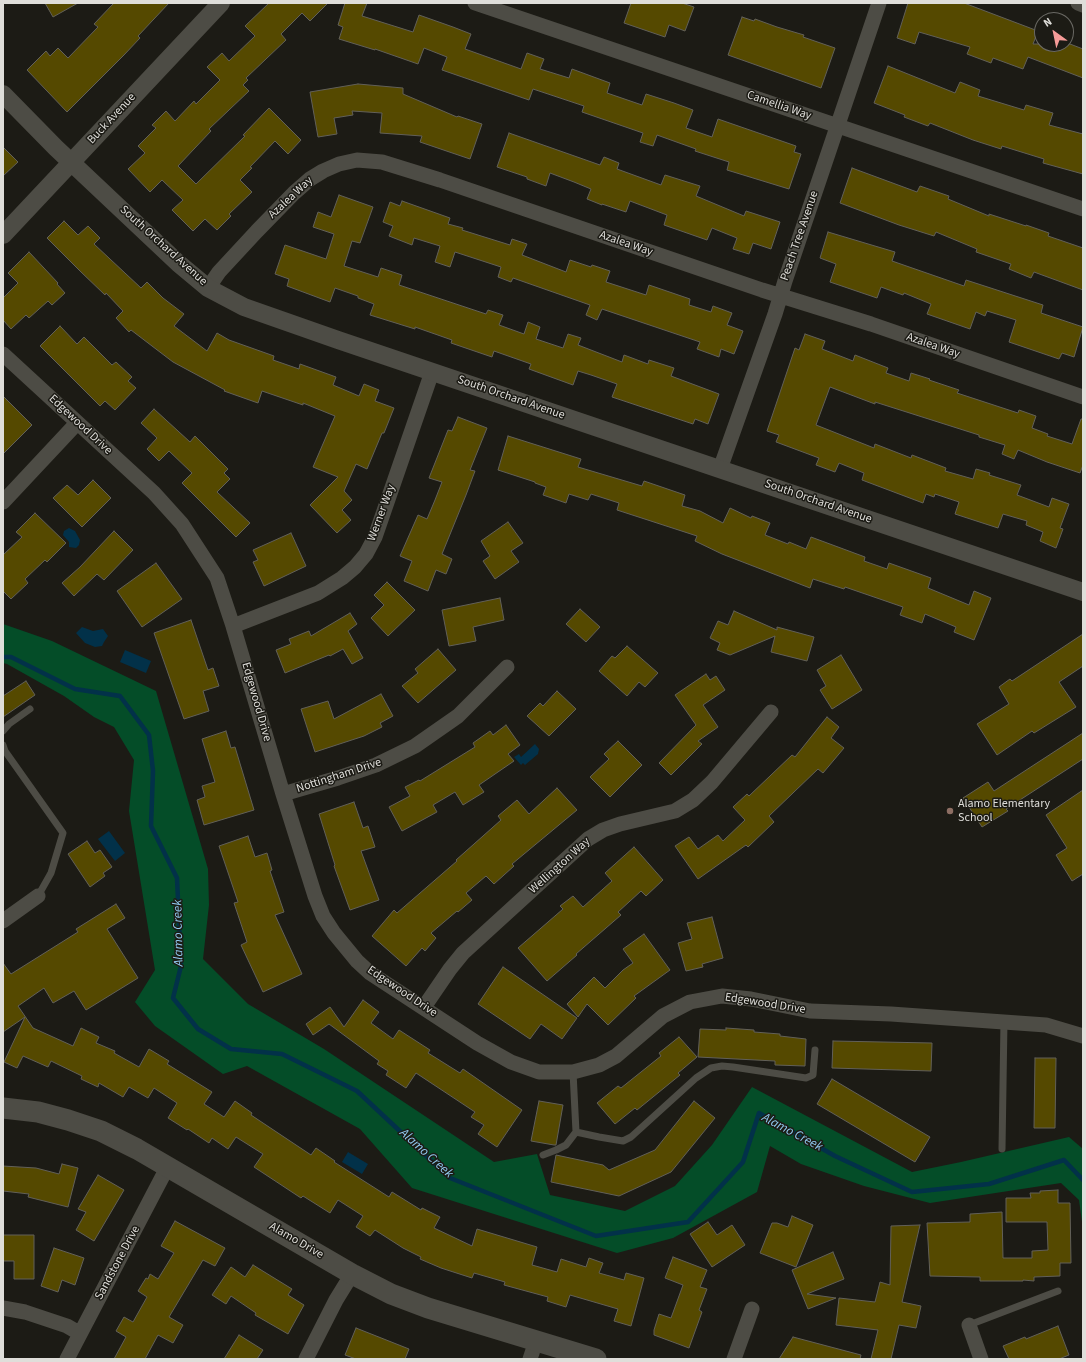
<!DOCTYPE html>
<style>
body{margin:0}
#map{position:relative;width:1086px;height:1362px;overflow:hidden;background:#1c1b15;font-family:"Source Sans 3",sans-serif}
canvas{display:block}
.frame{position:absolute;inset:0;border:4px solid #dfdeda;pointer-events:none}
.north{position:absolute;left:1034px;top:12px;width:40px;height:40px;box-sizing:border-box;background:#1c1b15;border:1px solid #6a6964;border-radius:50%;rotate:327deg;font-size:11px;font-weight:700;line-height:16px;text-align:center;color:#dfdeda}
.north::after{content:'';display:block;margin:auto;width:14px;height:18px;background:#f59b98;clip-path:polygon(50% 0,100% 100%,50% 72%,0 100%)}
</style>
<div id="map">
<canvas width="1086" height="1362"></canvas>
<div class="frame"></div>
<div class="north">N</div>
</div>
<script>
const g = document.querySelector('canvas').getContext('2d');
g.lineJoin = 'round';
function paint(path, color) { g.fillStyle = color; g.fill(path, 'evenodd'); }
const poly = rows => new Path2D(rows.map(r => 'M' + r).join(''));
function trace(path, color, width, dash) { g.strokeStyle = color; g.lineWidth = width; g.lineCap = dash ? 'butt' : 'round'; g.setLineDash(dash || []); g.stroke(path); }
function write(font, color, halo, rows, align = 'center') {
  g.font = font + ' "Source Sans 3",sans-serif'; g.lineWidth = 3; g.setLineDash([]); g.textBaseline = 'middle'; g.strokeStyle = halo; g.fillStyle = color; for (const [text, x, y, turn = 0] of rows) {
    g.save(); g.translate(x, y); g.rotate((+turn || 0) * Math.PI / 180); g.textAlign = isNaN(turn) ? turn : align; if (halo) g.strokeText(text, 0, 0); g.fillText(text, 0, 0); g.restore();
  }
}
const green = poly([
 [3,624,52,641,156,691,208,869,209,905,203,959,248,1004,324,1049,494,1162,537,1154,550,1195,625,1211,675,1186,712,1145,752,1087,912,1172,961,1162,1069,1137,1083,1149,1083,1229,1079,1200,1061,1183,930,1203,864,1186,801,1164,770,1146,757,1192,673,1238,617,1253,412,1188,360,1129,247,1066,223,1074,155,1026,135,1002,155,970,129,811,134,760,114,727,94,717,64,696,7,664,3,663]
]);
const water = poly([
 [69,528,75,531,80,540,79,545,76,548,69,547,69,542,63,535,64,531],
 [82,627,93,631,103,629,108,636,104,642,102,646,95,647,85,643,76,633],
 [125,650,151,661,146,673,120,662],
 [535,744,539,749,538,754,525,765,523,763,521,765,514,757,519,754,521,757],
 [109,831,125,853,115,861,98,839],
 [348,1152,368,1164,362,1174,342,1162]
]);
const stream = poly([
 [3,657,11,657,75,689,120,696,149,735,153,771,151,826,177,878,181,966,173,998,198,1029,231,1049,282,1054,357,1091,450,1178,596,1236,688,1222,743,1162,759,1113,835,1156,912,1192,989,1184,1064,1160,1083,1180]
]);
const building = poly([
 [45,3,78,3,53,17,45,3],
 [114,3,169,3,138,36,140,38,124,55,67,112,27,70,46,51,50,56,58,48,68,58,98,27,94,24,114,3],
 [269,3,328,3,310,21,302,13,281,34,286,40,246,78,248,80,243,85,249,91,209,129,211,131,178,166,196,184,245,136,243,135,269,108,301,140,288,154,275,141,250,167,252,168,240,180,252,192,229,214,231,216,217,230,205,219,193,231,172,210,183,200,162,180,150,192,128,169,145,153,138,146,156,128,152,125,166,111,175,121,194,101,196,104,220,80,207,67,222,53,229,61,255,36,245,26,269,3],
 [345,3,367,3,362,16,413,32,419,15,453,27,471,34,465,49,521,69,527,53,544,59,540,69,569,78,572,69,610,83,607,93,642,105,646,94,674,103,693,110,686,128,712,137,718,119,796,146,794,152,801,154,789,189,727,170,729,162,695,151,696,149,657,135,653,146,640,142,643,133,582,112,584,106,533,89,529,100,442,70,447,57,424,48,418,64,375,49,375,50,339,39,343,27,338,25,345,3],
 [631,3,682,3,694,7,685,31,669,25,665,37,624,23,631,3],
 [908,3,964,3,1038,31,1033,44,1070,44,1083,49,1083,78,1028,57,1023,69,993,58,991,63,967,54,970,47,919,32,915,44,897,38,908,3],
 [742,17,754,21,755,19,777,27,804,35,803,37,835,48,821,88,728,55,742,17],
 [888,66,955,93,960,82,980,90,978,96,1024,110,1026,105,1053,113,1049,125,1083,134,1083,174,1043,163,1044,159,1002,146,1001,149,973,140,930,123,928,126,904,117,905,115,874,103,888,66],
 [358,84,403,88,403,94,457,117,458,116,482,124,470,159,420,142,422,136,380,133,382,113,352,111,353,115,334,118,337,134,318,137,310,92,358,84],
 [509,133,600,165,604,157,619,163,617,169,661,185,665,175,700,186,696,196,744,216,746,211,780,222,771,249,753,243,749,254,733,249,737,238,712,228,707,240,664,225,667,215,630,201,626,212,602,204,602,205,587,199,591,189,574,182,550,173,546,186,527,179,527,177,497,167,509,133],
 [3,147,18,162,3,176,3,147],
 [852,168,917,192,920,186,949,196,948,199,989,216,989,214,1026,226,1026,225,1049,233,1048,236,1083,248,1083,290,1034,272,1031,278,1009,269,1011,264,976,252,977,249,936,232,934,236,899,225,840,203,852,168],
 [339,195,373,207,360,243,352,241,344,266,378,277,381,268,402,275,399,285,486,314,488,310,503,315,499,325,524,334,528,322,540,327,536,339,563,348,568,334,581,338,578,345,622,362,624,355,648,364,649,360,674,368,671,376,719,394,708,424,695,419,693,424,612,397,617,384,591,375,578,371,573,385,529,369,531,364,494,351,492,357,451,343,452,340,415,327,415,329,370,315,374,304,358,298,358,296,335,288,330,302,287,286,289,279,275,274,285,245,326,259,334,234,313,227,318,212,331,217,339,195],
 [402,201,450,218,448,224,463,228,462,230,510,245,512,239,527,244,522,255,566,272,570,260,591,267,592,265,610,271,606,282,646,295,649,285,690,299,689,305,711,312,713,306,732,313,727,325,743,331,734,354,721,349,719,357,697,349,700,342,602,309,597,320,586,315,590,305,513,278,511,282,498,277,501,267,455,252,450,267,435,262,440,246,414,238,412,245,389,236,393,226,383,222,390,202,400,206,402,201],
 [64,221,78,235,88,226,100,238,94,244,141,288,147,282,163,298,184,314,174,326,207,351,217,333,229,340,274,356,273,360,299,369,300,364,336,377,333,385,359,396,364,384,379,390,375,401,394,408,384,433,382,433,367,469,356,464,344,491,352,500,342,510,351,520,337,533,310,505,338,477,313,467,335,416,303,403,303,405,262,391,258,403,224,391,225,390,173,362,131,330,129,332,116,318,123,311,106,293,105,295,80,271,47,238,64,221],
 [828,232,895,252,892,261,964,286,966,280,1043,305,1041,313,1083,327,1074,357,1062,353,1059,359,1009,342,1016,320,987,311,985,316,976,312,970,329,927,314,931,304,904,293,903,295,881,287,877,298,830,282,836,264,820,258,828,232],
 [29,252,58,283,57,284,65,293,52,305,48,301,29,318,26,315,11,329,3,320,3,298,18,283,8,273,29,252],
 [60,326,77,344,84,337,112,365,116,362,132,377,128,381,136,388,115,410,105,401,100,406,40,346,60,326],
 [805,334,825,341,822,349,853,361,855,355,888,368,886,373,909,381,911,373,930,379,929,380,959,390,957,393,1018,413,1019,410,1036,416,1032,428,1048,434,1047,436,1072,444,1081,419,1083,419,1083,465,1080,473,1047,462,1018,450,1014,459,1002,454,1005,445,979,437,979,435,875,402,875,404,830,387,816,425,874,448,875,444,911,458,912,455,946,468,945,471,973,479,976,469,990,473,989,475,1021,485,1017,495,1049,507,1052,498,1069,504,1060,528,1063,529,1056,548,1040,541,1043,532,1026,525,1027,521,1003,514,998,528,955,514,959,502,935,494,934,497,926,494,923,503,862,480,864,473,839,463,835,472,816,465,819,458,776,442,779,435,767,431,795,348,799,350,805,334],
 [3,396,32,425,3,454,3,396],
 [154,409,190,442,195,436,228,469,224,473,230,479,217,492,250,523,236,537,182,483,192,473,169,451,159,461,147,449,157,438,141,423,154,409],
 [458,417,487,428,470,470,475,471,466,495,442,554,452,559,446,574,436,570,428,591,404,581,412,561,400,556,418,515,427,519,435,500,442,482,429,478,448,430,452,431,458,417],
 [508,436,581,459,578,467,642,486,644,481,685,495,682,506,700,511,723,523,730,508,751,518,752,516,770,523,765,535,788,544,789,542,806,549,811,537,865,557,864,561,887,569,889,563,931,578,928,588,969,605,974,591,991,598,974,640,954,632,956,627,925,614,922,623,900,615,903,607,845,587,844,589,813,579,810,588,722,554,695,541,697,536,617,510,619,503,591,494,588,500,569,494,566,503,543,495,546,487,535,483,535,482,498,470,508,436],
 [93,480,111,498,82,527,53,498,67,485,78,495,93,480],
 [35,513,66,543,47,562,45,560,25,579,28,583,11,599,3,591,3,555,22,537,16,532,35,513],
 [508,522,523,543,511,551,519,562,495,579,483,561,490,556,481,541,508,522],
 [114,531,133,550,104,580,97,574,74,596,62,583,80,567,114,531],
 [291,533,306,566,264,586,253,562,258,560,253,550,291,533],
 [156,563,182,599,142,627,117,591,156,563],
 [387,582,415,610,388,636,371,618,384,605,374,595,387,582],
 [500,598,504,620,473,627,476,641,449,646,442,610,500,598],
 [580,609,600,627,586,642,566,624,580,609],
 [734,611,777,630,777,627,814,637,807,661,771,652,775,636,730,655,717,650,720,643,710,638,718,621,728,625,734,611],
 [350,613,357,624,348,631,363,658,352,664,343,649,330,656,329,655,285,673,276,650,291,644,289,639,309,631,311,636,350,613],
 [191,620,208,670,213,668,219,686,203,691,209,711,184,719,154,633,191,620],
 [1083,634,1083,666,1059,682,1076,707,1034,733,1032,731,997,755,977,724,1009,704,999,687,1010,679,1012,681,1083,634],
 [627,646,658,673,645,687,639,682,627,696,599,671,612,656,615,658,627,646],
 [438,649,456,670,418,703,402,686,418,673,415,669,438,649],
 [841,655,862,690,832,709,820,690,826,686,817,670,841,655],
 [706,674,710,680,716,676,725,690,703,705,718,727,698,741,702,744,671,775,659,763,696,725,675,695,706,674],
 [26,681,35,695,3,717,3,696,26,681],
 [557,691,576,709,549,736,527,716,540,703,543,706,557,691],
 [381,694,393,716,380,723,382,727,364,736,315,752,301,709,328,701,334,719,381,694],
 [827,717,839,727,831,738,844,748,823,773,818,769,769,816,774,822,748,847,746,845,698,879,675,846,689,837,698,849,718,835,723,841,745,820,733,807,747,794,749,796,792,755,795,757,827,717],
 [506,725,520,745,508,754,514,761,479,785,484,792,463,805,455,792,433,805,437,812,402,831,389,807,410,796,405,787,419,780,420,781,475,747,473,743,490,731,493,735,506,725],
 [226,731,231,748,235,747,254,810,204,825,197,800,205,797,202,786,215,782,202,739,226,731],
 [1083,733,1083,759,1006,809,1008,811,982,827,963,798,988,782,994,791,1083,733],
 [618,741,642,765,610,797,590,777,609,759,604,754,618,741],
 [557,788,577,810,512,864,514,866,494,884,486,876,466,893,472,900,458,912,457,911,431,933,436,938,425,951,422,948,406,966,372,936,394,910,397,913,457,861,456,860,501,820,498,816,517,800,529,814,557,788],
 [1083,790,1083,874,1072,881,1056,855,1067,848,1046,815,1083,790],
 [354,802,363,828,368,826,375,847,361,851,379,900,350,910,334,866,335,865,319,814,354,802],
 [248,836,255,857,267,853,272,870,270,871,284,912,275,915,302,974,263,992,241,945,247,942,234,903,238,902,219,846,248,836],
 [87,841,95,853,100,850,112,867,103,873,105,876,90,887,68,854,87,841],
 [634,847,663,880,646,896,641,891,618,912,621,915,576,954,577,955,547,981,518,948,563,909,560,906,573,896,583,907,612,881,605,873,634,847],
 [116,904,125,918,107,929,138,978,86,1010,74,991,53,1003,44,988,18,1006,33,1028,73,1046,81,1028,99,1037,96,1043,115,1051,114,1053,139,1067,149,1049,169,1061,167,1064,212,1092,204,1104,224,1117,235,1101,252,1113,251,1115,311,1155,316,1148,335,1161,334,1162,389,1197,392,1192,421,1210,422,1208,440,1217,434,1228,472,1246,477,1229,537,1247,532,1265,557,1272,561,1259,586,1267,589,1258,603,1263,599,1273,624,1280,626,1273,644,1278,631,1326,614,1321,618,1309,570,1295,566,1307,547,1301,548,1297,504,1285,505,1282,474,1273,472,1278,441,1268,420,1259,421,1257,403,1248,375,1230,370,1236,356,1227,363,1216,338,1200,330,1213,303,1196,301,1198,254,1167,263,1154,236,1137,228,1149,212,1138,209,1143,188,1129,187,1130,168,1118,177,1103,154,1088,148,1098,129,1087,123,1097,99,1083,98,1087,81,1079,82,1076,51,1061,48,1067,23,1056,17,1068,4,1062,25,1017,3,1032,3,963,11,974,78,932,76,929,116,904],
 [712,917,723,958,702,964,703,967,686,971,678,943,692,939,687,923,712,917],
 [644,934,670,970,634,996,636,998,608,1025,587,1004,578,1017,567,1004,594,977,605,988,623,970,633,963,623,949,644,934],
 [503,967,577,1018,562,1039,541,1024,530,1039,478,1004,503,967],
 [363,1000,379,1012,371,1023,393,1039,399,1030,430,1050,428,1053,460,1073,463,1069,522,1110,497,1147,478,1134,484,1125,471,1117,475,1112,416,1073,406,1088,386,1075,388,1071,377,1064,379,1061,329,1024,313,1035,306,1024,330,1007,344,1027,363,1000],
 [726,1028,754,1030,754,1032,780,1034,780,1036,806,1039,805,1066,775,1065,775,1061,698,1057,700,1029,726,1030,726,1028],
 [679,1037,697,1057,678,1073,680,1075,637,1110,635,1108,615,1124,597,1103,618,1086,621,1088,661,1056,659,1053,679,1037],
 [833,1041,932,1043,931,1071,832,1068,833,1041],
 [1035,1058,1056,1058,1055,1128,1034,1128,1035,1058],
 [832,1079,930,1137,915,1162,817,1104,832,1079],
 [539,1101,563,1105,556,1145,554,1145,531,1141,539,1101],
 [694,1101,715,1118,671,1172,619,1196,551,1182,556,1155,603,1165,609,1170,655,1150,694,1101],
 [62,1164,78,1168,68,1207,28,1197,29,1194,3,1191,3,1166,36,1168,59,1174,62,1164],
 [98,1175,124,1190,94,1241,76,1230,86,1212,78,1209,98,1175],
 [1058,1190,1058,1203,1070,1203,1071,1263,1060,1263,1060,1276,1034,1277,1034,1281,1023,1280,1023,1281,980,1281,980,1277,930,1276,927,1223,970,1222,970,1214,1002,1212,1003,1258,1032,1258,1032,1251,1048,1250,1047,1222,1006,1222,1006,1198,1031,1198,1030,1193,1040,1193,1040,1191,1058,1190],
 [792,1216,813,1225,796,1267,760,1253,772,1223,777,1223,788,1227,792,1216],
 [175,1221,225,1248,215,1266,203,1260,169,1317,183,1325,173,1343,158,1335,145,1359,114,1359,126,1337,116,1331,124,1317,133,1322,147,1297,138,1291,146,1278,148,1279,150,1274,158,1279,174,1253,161,1246,175,1221],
 [708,1222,717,1235,732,1225,745,1245,712,1267,690,1234,708,1222],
 [920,1225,902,1302,921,1306,916,1328,899,1325,891,1359,871,1359,878,1330,836,1325,839,1298,875,1302,880,1282,890,1285,891,1226,920,1225],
 [3,1235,34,1235,34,1279,14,1279,14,1261,3,1261,3,1235],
 [54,1248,84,1258,75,1285,62,1280,58,1292,41,1286,54,1248],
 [833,1252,844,1279,807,1294,836,1298,808,1309,792,1270,833,1252],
 [673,1257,707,1270,700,1287,707,1289,699,1310,702,1312,689,1348,654,1335,654,1330,659,1314,671,1318,683,1285,665,1278,673,1257],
 [253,1265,292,1289,288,1295,304,1305,288,1334,255,1315,256,1313,231,1296,226,1304,212,1295,231,1267,245,1277,253,1265],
 [1058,1326,1069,1355,1059,1359,1009,1359,1003,1346,1025,1337,1026,1339,1058,1326],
 [356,1328,409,1349,405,1359,356,1359,345,1355,356,1328],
 [239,1335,263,1350,257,1359,224,1359,239,1335],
 [793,1337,861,1355,860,1359,779,1359,793,1337]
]);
const service = poly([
 [3,731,9,724,30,709],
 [3,745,5,751,63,833,51,873,38,896],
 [573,1072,576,1132,599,1137,623,1141,631,1137,696,1078,711,1068,722,1066,733,1067,806,1078,813,1075,815,1050],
 [1002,1149,1004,1021],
 [543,1155,556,1150,566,1145,576,1132],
 [969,1325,1058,1291]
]);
const minor = poly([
 [475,3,1083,209],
 [1078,3,1083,5],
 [208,288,219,272,257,231,294,193,310,179,323,171,339,164,357,160,382,162,440,180,762,290,871,324,1083,397],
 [3,354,154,493,182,524,217,578,233,626,283,794,315,896,323,916,334,933,357,961,370,973,477,1043,511,1062,539,1072,573,1072,599,1065,616,1056,663,1016,690,1002,722,996,751,999,810,1011,891,1014,1046,1025,1083,1036],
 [720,469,775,314,785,281,879,3],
 [3,502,77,423],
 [233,626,318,593,342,578,355,567,366,554,375,537,432,372],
 [283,794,338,778,376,765,415,746,458,716,507,667],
 [3,921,38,896],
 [424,1007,450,969,463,953,588,839,603,830,620,824,675,811,693,800,712,782,771,712],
 [3,1308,25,1312,67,1326,79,1333],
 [969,1325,981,1359],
 [67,1359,168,1166],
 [306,1359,336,1300,352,1274],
 [530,1359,536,1341],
 [734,1359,752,1309]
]);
const tertiary = poly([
 [3,94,56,148,178,263,208,288,244,307,338,340,1083,592],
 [3,235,221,3]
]);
const secondary = poly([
 [3,1108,38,1112,68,1120,101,1131,137,1149,352,1274,391,1294,428,1308,596,1359]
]);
const markers = [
 [950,811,4,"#8d6e63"]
];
const streetNames = [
 ["Camellia Way",779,106,19],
 ["Buck Avenue",112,119,-47],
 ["Azalea Way",291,198,-43],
 ["Peach Tree Avenue",800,236,-71],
 ["Azalea Way",626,244,19],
 ["South Orchard Avenue",163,246,42],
 ["Azalea Way",933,346,19],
 ["South Orchard Avenue",511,398,19],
 ["Edgewood Drive",80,425,43],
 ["South Orchard Avenue",818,502,19],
 ["Werner Way",382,513,-70],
 ["Edgewood Drive",256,702,74],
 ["Nottingham Drive",339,776,-18],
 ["Wellington Way",560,866,-42],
 ["Edgewood Drive",402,992,34],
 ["Edgewood Drive",765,1004,9],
 ["Alamo Drive",296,1241,30],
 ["Sandstone Drive",118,1263,-62]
];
const poiNames = [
 ["Alamo Elementary",958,804],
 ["School",958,818]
];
const waterNames = [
 ["Alamo Creek",179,933,-91],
 ["Alamo Creek",792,1133,28],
 ["Alamo Creek",426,1154,42]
];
paint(green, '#044d28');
paint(water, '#023149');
trace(stream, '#023149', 4.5);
paint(building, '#554900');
trace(building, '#626059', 1);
trace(service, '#4d4c45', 7);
trace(minor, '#4d4c45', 15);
trace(tertiary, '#4d4c45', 18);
trace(secondary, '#4d4c45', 21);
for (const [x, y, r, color] of markers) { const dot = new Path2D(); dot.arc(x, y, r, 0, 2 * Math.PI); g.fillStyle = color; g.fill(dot); trace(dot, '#1c1b15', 1.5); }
write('12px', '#dfdeda', '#1c1b15', streetNames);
write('12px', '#dfdeda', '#1c1b15', poiNames, 'left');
write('italic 13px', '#90cbf1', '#1c1b15', waterNames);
</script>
